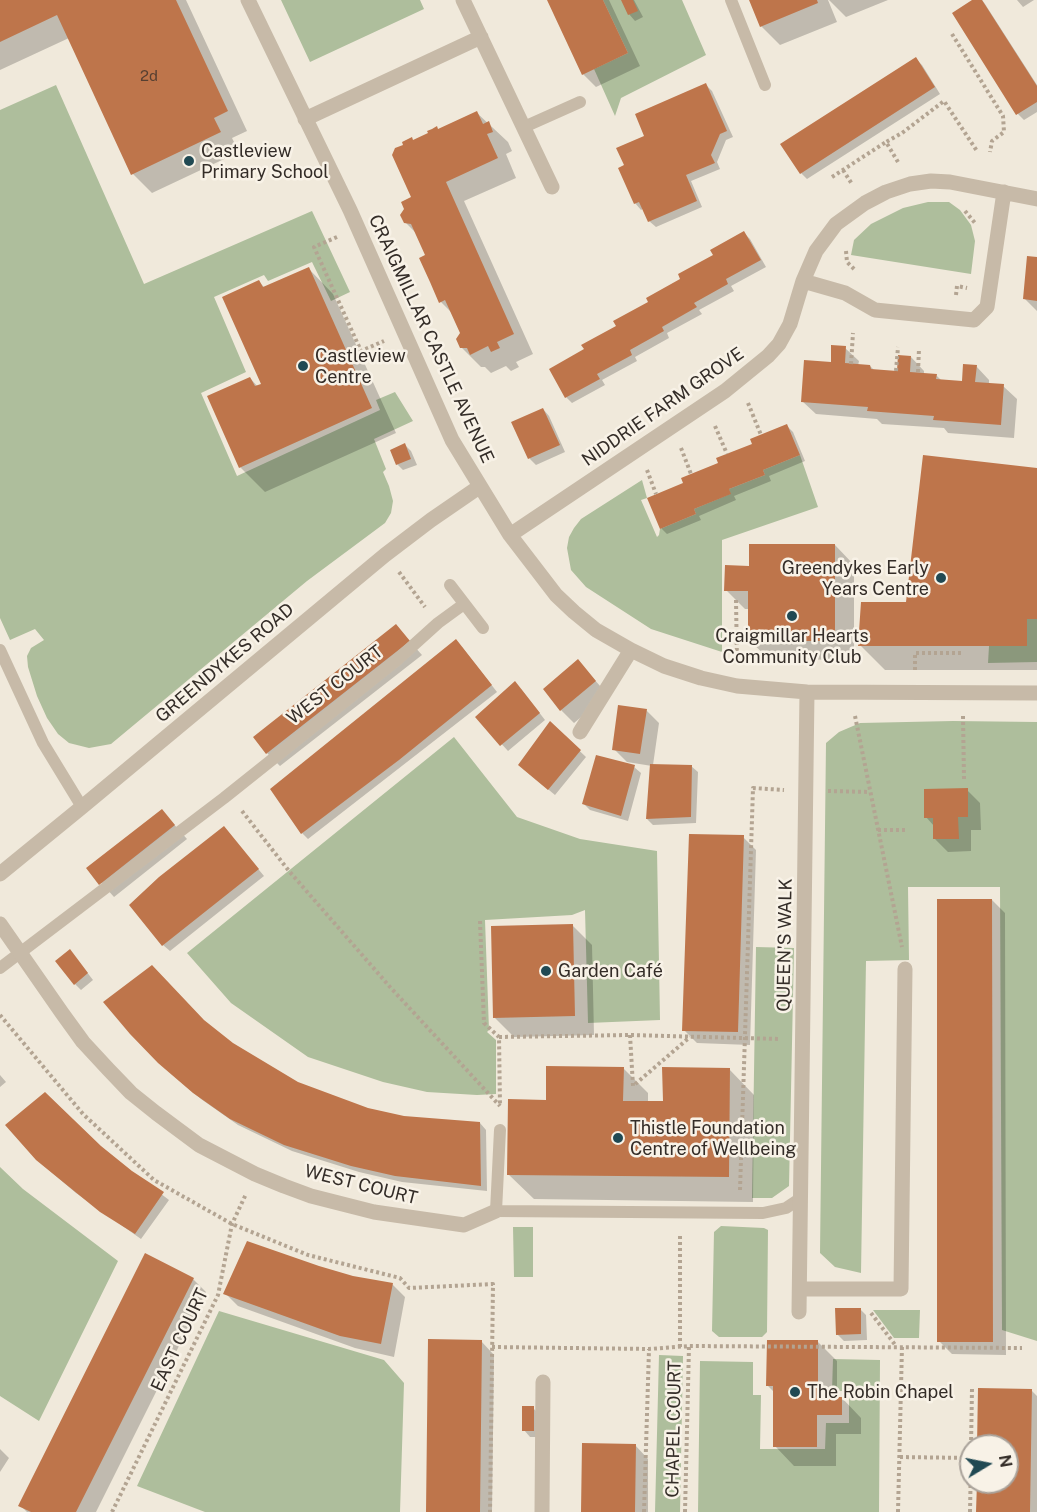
<!DOCTYPE html>
<meta charset="utf-8">
<style>
body{margin:0}
#map{position:relative;width:1037px;height:1512px;overflow:hidden;background:#f0e9db;font-family:"Public Sans",sans-serif}
canvas{display:block}
.north{position:absolute;left:959px;top:1434px;width:60px;height:60px;box-sizing:border-box;background:#f8f2e7;border:2px solid #aaa39b;border-radius:50%;rotate:80deg;font-size:16px;font-weight:700;line-height:24px;text-align:center;color:#342d28}
.north::after{content:'';display:block;margin:auto;width:21px;height:27px;background:#204953;clip-path:polygon(50% 0,100% 100%,50% 72%,0 100%)}
</style>
<div id="map">
<canvas width="1037" height="1512"></canvas>
<div class="north">N</div>
</div>
<script>
const g = document.querySelector('canvas').getContext('2d');
g.lineJoin = 'round';
function paint(path, color) { g.fillStyle = color; g.fill(path, 'evenodd'); }
const poly = rows => new Path2D(rows.map(r => 'M' + r).join(''));
function trace(path, color, width, dash) { g.strokeStyle = color; g.lineWidth = width; g.lineCap = dash ? 'butt' : 'round'; g.setLineDash(dash || []); g.stroke(path); }
function write(font, color, halo, rows, align = 'center') {
  g.font = font + ' "Public Sans",sans-serif'; g.lineWidth = 5; g.setLineDash([]); g.textBaseline = 'middle'; g.strokeStyle = halo; g.fillStyle = color; for (const [text, x, y, turn = 0] of rows) {
    g.save(); g.translate(x, y); g.rotate((+turn || 0) * Math.PI / 180); g.textAlign = isNaN(turn) ? turn : align; if (halo) g.strokeText(text, 0, 0); g.fillText(text, 0, 0); g.restore();
  }
}
const green = poly([
 [281,0,420,0,424,9,310,62],
 [603,0,682,0,706,55,621,98,615,116,594,69,628,53],
 [56,85,144,284,312,211,350,292,331,301,312,262,268,281,264,275,214,297,246,372,201,393,237,476,380,410,376,400,395,392,413,421,374,439,386,469,383,472,389,486,393,501,391,513,385,523,307,581,111,744,89,748,69,743,58,734,47,718,37,696,28,667,27,656,31,648,44,640,35,629,10,640,0,618,0,110],
 [928,202,949,202,960,210,971,225,975,241,971,274,851,255,854,240,871,224,903,208],
 [800,455,818,507,722,540,722,652,651,629,586,587,571,570,567,548,569,537,574,528,581,519,642,480,647,498,641,500,657,537,659,535,660,529,696,514,694,509,730,494,729,489,765,475,763,470],
 [1027,619,1037,619,1037,662,988,663,989,646,1026,646],
 [953,721,1037,722,1037,1341,1002,1330,1000,887,908,887,909,960,866,961,861,1273,835,1267,820,1253,826,743,839,732,860,723],
 [454,737,517,817,580,839,657,851,660,1020,588,1023,585,910,572,915,485,920,489,1030,487,1032,496,1040,496,1094,477,1095,427,1092,383,1082,308,1057,231,1003,187,953],
 [756,947,794,948,789,1186,772,1198,752,1198],
 [0,1167,23,1189,118,1261,39,1421,0,1396],
 [721,1226,764,1228,768,1230,767,1332,762,1337,719,1337,712,1331,714,1232],
 [513,1227,533,1227,533,1277,514,1277],
 [873,1310,920,1310,919,1338,894,1338],
 [219,1311,384,1360,404,1383,400,1512,205,1512,137,1486],
 [659,1355,683,1356,680,1512,655,1512],
 [833,1359,880,1360,879,1512,698,1512,700,1361,753,1362,753,1395,761,1395,760,1449,825,1449,826,1423,849,1423,849,1391,832,1391]
]);
const shadow = poly([
 [0,0,186,0,247,131,232,138,239,152,152,193,133,174,69,38,0,70],
 [548,0,609,0,640,66,596,87,583,74],
 [622,0,634,0,643,17,635,21,629,14],
 [750,0,828,0,837,22,780,45,761,26],
 [829,0,888,0,846,17],
 [975,0,982,0,985,4,1037,85,1037,112,1024,120,1018,114],
 [1017,0,1034,0,1023,7],
 [916,59,922,65,940,94,807,179,801,173],
 [706,85,712,91,733,137,726,140,717,162,720,169,691,181,702,207,656,227,649,221,644,208,641,210,635,203,626,166,646,137],
 [477,113,508,142,512,151,506,154,516,178,464,201,533,354,516,362,519,367,511,371,506,366,491,373,485,367,481,367,462,348,462,333,454,315,441,302,427,256,417,234,406,223,412,198,414,142],
 [744,233,750,239,766,267,731,286,734,291,699,310,702,314,667,333,669,338,635,357,637,361,602,380,605,385,572,403,566,397,586,350],
 [1037,258,1037,311,1025,299],
 [308,268,333,294,396,433,265,492,240,467,250,378,258,387,263,384,259,282,265,288],
 [845,348,859,361,858,366,870,366,874,370,899,372,911,357,924,371,924,374,936,375,942,381,963,382,976,366,989,380,989,384,1003,386,1017,399,1014,438,948,433,944,428,882,424,877,419,816,414,802,401],
 [543,409,549,416,565,452,536,465,530,459,513,422],
 [787,426,793,432,805,461,769,476,771,481,734,496,736,500,699,516,701,520,667,534,661,528,685,484],
 [405,445,411,451,417,465,403,470,397,464],
 [1037,470,1037,670,885,670,860,645,907,604],
 [835,545,854,565,854,660,769,659,749,640,749,609,745,609,726,590,751,567],
 [396,626,422,655,280,766,267,753],
 [462,647,497,692,308,839,302,833],
 [578,661,608,695,574,723,561,710],
 [521,689,545,720,508,751,477,717],
 [646,710,659,723,653,765,691,766,698,772,696,823,653,825,647,819,652,766,627,762,614,749],
 [550,723,586,757,555,795,526,771],
 [634,767,641,773,628,821,590,810,584,804],
 [967,790,980,803,981,830,971,830,971,851,948,852,935,839,934,826,926,817],
 [162,811,187,839,114,897,88,868],
 [230,835,264,876,170,951,163,945],
 [743,837,756,850,750,1045,697,1043,684,1030],
 [992,900,1005,913,1006,1355,952,1354,939,1341],
 [572,925,592,945,594,1035,514,1037,494,1017],
 [76,958,93,980,81,990,75,984],
 [204,1022,232,1044,297,1083,367,1109,404,1118,480,1123,486,1130,487,1191,402,1182,359,1172,292,1151,238,1125,201,1099,167,1070],
 [623,1068,648,1093,648,1103,664,1103,729,1069,754,1095,753,1202,534,1199,508,1174,547,1101],
 [0,1075,6,1082,0,1087],
 [100,1147,169,1200,141,1239,76,1193,44,1166],
 [353,1277,392,1284,405,1297,394,1357,355,1348,238,1306,225,1293],
 [193,1279,206,1292,96,1512,27,1512,20,1505],
 [860,1309,866,1315,867,1340,844,1341,837,1334],
 [481,1341,494,1355,492,1512,427,1512],
 [817,1341,837,1361,837,1398,842,1398,861,1418,861,1434,836,1434,836,1466,794,1466,775,1446,775,1393,768,1386],
 [1032,1391,1037,1396,1037,1512,978,1512,978,1482,1007,1482,1007,1446,979,1446],
 [533,1408,539,1414,540,1437,530,1437,524,1430],
 [635,1445,648,1459,648,1512,582,1512],
 [0,1449,9,1458,0,1472]
]);
const building = poly([
 [0,0,176,0,228,111,214,118,221,132,131,175,57,15,0,42],
 [547,0,603,0,628,53,582,75],
 [621,0,633,0,638,11,628,15],
 [749,0,817,0,818,3,760,27],
 [972,0,982,0,1037,86,1037,102,1016,115,952,13],
 [916,57,935,87,800,174,780,144],
 [706,83,727,131,720,134,711,155,715,163,686,175,697,201,648,222,639,202,634,204,618,168,624,165,616,148,644,136,635,114],
 [477,111,483,124,489,121,493,132,487,134,498,158,446,182,514,334,497,342,500,348,491,352,488,346,470,355,467,348,460,348,456,339,460,333,445,300,439,303,430,282,419,258,425,255,411,224,404,223,400,215,404,209,401,202,411,197,392,155,395,148,403,145,402,142,412,137,413,140,428,133,427,131,432,129,437,126,438,129],
 [744,231,761,260,726,279,728,284,694,303,697,307,662,327,664,331,630,350,632,355,597,374,600,379,565,398,549,369,584,349,581,345,616,326,613,321,648,302,646,298,680,279,678,274,713,255,710,250],
 [1027,256,1037,257,1037,301,1023,299],
 [309,267,372,408,239,468,207,396,250,377,255,386,261,384,222,297,259,280,263,287],
 [831,345,846,346,845,363,870,365,871,369,897,371,898,355,911,356,910,372,937,374,936,379,962,381,963,364,977,365,975,382,1004,384,1001,425,933,420,934,416,867,411,868,407,801,402,804,360,831,362],
 [543,408,560,445,528,459,511,422],
 [787,424,800,455,763,470,765,475,729,489,731,494,694,509,696,514,660,529,647,498,683,483,681,478,718,463,716,458,752,444,750,439],
 [405,443,411,459,396,465,390,450],
 [923,455,1037,468,1037,619,1027,619,1027,646,858,646,861,602,906,602],
 [749,544,835,544,835,641,748,641,748,591,724,591,725,565,749,566],
 [396,624,410,641,266,754,253,737],
 [456,639,492,685,399,760,301,834,270,789],
 [578,659,596,681,560,711,543,689],
 [515,681,540,713,500,746,475,717],
 [618,705,647,709,640,754,612,750],
 [550,721,581,750,548,790,518,765],
 [596,755,635,765,621,816,582,804],
 [650,764,692,765,691,817,646,819],
 [968,788,968,817,958,817,959,839,933,839,933,818,924,818,924,789],
 [162,809,175,825,99,885,86,868],
 [224,826,259,869,162,946,129,905,159,877],
 [689,834,744,835,738,1032,682,1031],
 [937,899,992,899,993,1342,937,1342],
 [573,924,575,1016,493,1018,491,926],
 [70,949,88,973,74,985,55,961],
 [152,965,204,1020,233,1043,298,1082,368,1108,404,1116,480,1122,481,1186,395,1176,351,1166,284,1145,230,1119,193,1093,158,1063,130,1034,103,1002],
 [546,1066,624,1067,623,1101,663,1101,662,1067,730,1068,729,1177,507,1175,508,1099,546,1100],
 [45,1092,101,1146,132,1171,164,1192,135,1234,100,1212,36,1160,5,1125],
 [247,1241,319,1266,353,1276,393,1283,381,1344,340,1336,223,1294],
 [145,1253,194,1278,76,1512,31,1512,18,1506],
 [835,1308,861,1308,861,1334,836,1335],
 [428,1339,482,1340,480,1512,426,1512],
 [767,1340,818,1340,818,1397,842,1397,842,1415,817,1415,817,1447,773,1447,773,1386,766,1386],
 [978,1388,1032,1389,1030,1512,976,1512,977,1482,1007,1482,1007,1446,977,1446],
 [522,1406,534,1406,534,1431,522,1431],
 [582,1443,636,1444,635,1512,581,1512]
]);
const path = poly([
 [952,34,1003,116,1004,132,992,141,990,152],
 [898,162,886,142,902,133,944,101,977,151],
 [843,170,852,184],
 [832,177,886,142],
 [965,211,975,223],
 [337,237,314,247,361,351,384,341],
 [846,251,847,262,855,270],
 [956,295,957,286,967,288],
 [851,364,853,333],
 [896,371,898,347],
 [918,372,919,349],
 [748,403,761,435],
 [715,426,727,454],
 [681,448,691,474],
 [647,470,656,494],
 [399,572,425,607],
 [736,600,737,662],
 [915,670,915,653,963,653],
 [855,716,902,947],
 [963,716,964,779],
 [828,791,870,792],
 [242,811,289,871,390,987,500,1106],
 [878,830,906,830],
 [480,921,484,1023,499,1037,500,1105],
 [0,1015,83,1114,154,1180,232,1224,308,1255,400,1278,409,1288,493,1284,490,1512],
 [630,1035,633,1086,690,1037],
 [499,1037,630,1035,780,1039],
 [740,1190,753,788,784,790],
 [871,1313,896,1346],
 [492,1347,649,1349,689,1346,1022,1348],
 [680,1347,680,1234],
 [971,1446,972,1389],
 [900,1457,971,1458],
 [112,1512,218,1295,232,1224,246,1194],
 [644,1512,649,1349],
 [685,1512,689,1346],
 [898,1512,902,1346],
 [970,1512,971,1461]
]);
const service = poly([
 [731,0,765,85],
 [524,127,580,102],
 [450,585,483,628],
 [0,650,43,743,82,807],
 [0,968,224,798,397,660,438,623,464,604],
 [500,1130,496,1211,763,1213,786,1208,801,1198]
]);
const minor = poly([
 [248,0,350,210,452,440,510,535,556,595,574,612,596,630,631,650,664,666,701,678,737,686,807,692,1037,693],
 [463,0,552,187],
 [305,119,481,37],
 [803,281,845,293,875,310,974,320,987,307,1004,192],
 [510,535,725,391,768,356,779,344,790,324,803,281,816,251,836,224,865,203,886,192,910,184,931,181,950,182,1037,199],
 [580,732,631,650],
 [0,874,82,807,385,555,431,520,479,487],
 [0,924,62,1013,83,1042,108,1069,131,1093,156,1113,199,1145,255,1174,284,1186,311,1196,374,1212,464,1225,496,1211],
 [800,1289,901,1289,905,969],
 [799,1312,807,692],
 [542,1512,543,1382]
]);
const markers = [
 [189,161,6,"#204953"],
 [303,366,6,"#204953"],
 [941,578,6,"#204953"],
 [792,616,6,"#204953"],
 [546,971,6,"#204953"],
 [618,1138,6,"#204953"],
 [795,1392,6,"#204953"]
];
const numberNames = [
 ["2d",149,76]
];
const poiNames = [
 ["Castleview",201,151],
 ["Primary School",201,172],
 ["Castleview",315,356],
 ["Centre",315,377],
 ["Greendykes Early",929,568,"right"],
 ["Years Centre",929,589,"right"],
 ["Craigmillar Hearts",792,636,"center"],
 ["Community Club",792,657,"center"],
 ["Garden Café",558,971],
 ["Thistle Foundation",630,1128],
 ["Centre of Wellbeing",630,1149],
 ["The Robin Chapel",807,1392]
];
const streetNames = [
 ["CRAIGMILLAR CASTLE AVENUE",431,339,65],
 ["NIDDRIE FARM GROVE",663,407,-35],
 ["GREENDYKES ROAD",225,663,-40],
 ["WEST COURT",335,685,-38],
 ["QUEEN'S WALK",785,945,-89],
 ["WEST COURT",361,1185,14],
 ["EAST COURT",180,1340,-65],
 ["CHAPEL COURT",674,1429,-89]
];
paint(green, '#aebe9c');
paint(shadow, '#0003');
paint(building, '#be754b');
trace(path, '#b3a492', 4, [3, 3]);
trace(service, '#c7baa8', 12);
trace(minor, '#c7baa8', 15);
for (const [x, y, r, color] of markers) { const dot = new Path2D(); dot.arc(x, y, r, 0, 2 * Math.PI); g.fillStyle = color; g.fill(dot); trace(dot, '#f8f2e7', 2); }
write('15px', '#563f31', null, numberNames);
write('18px', '#342d28', '#f8f2e7', poiNames, 'left');
write('18px', '#342d28', '#f8f2e7', streetNames);
</script>
